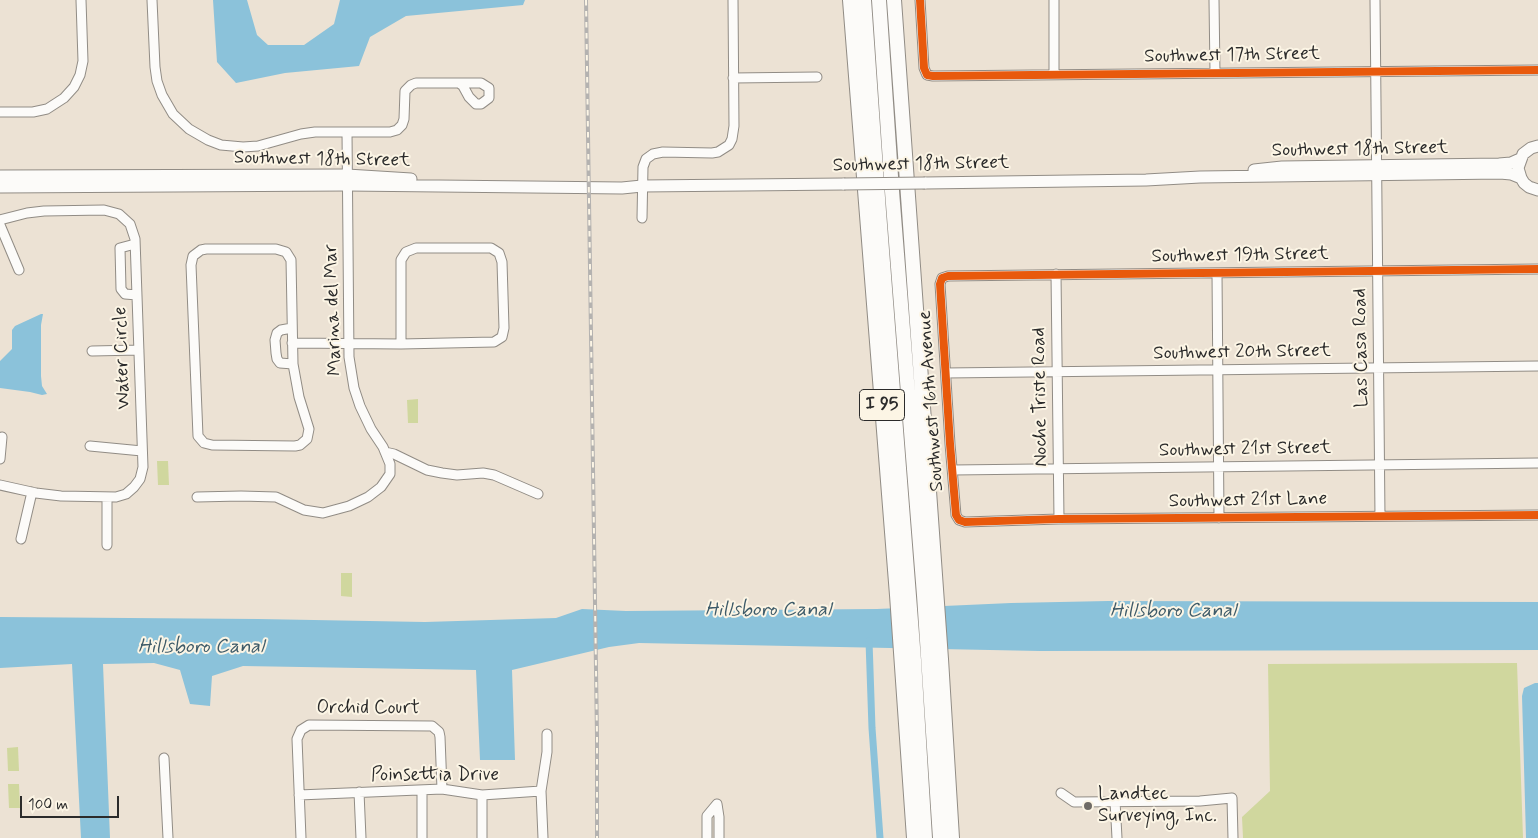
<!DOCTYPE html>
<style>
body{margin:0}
#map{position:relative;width:1538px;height:838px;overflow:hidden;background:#ece2d4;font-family:Mynerve,sans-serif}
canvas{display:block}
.scale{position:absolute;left:20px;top:796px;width:99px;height:22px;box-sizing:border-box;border:2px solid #2b2b2b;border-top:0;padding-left:6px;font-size:15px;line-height:18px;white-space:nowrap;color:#2b2b2b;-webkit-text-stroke:4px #fcf5e5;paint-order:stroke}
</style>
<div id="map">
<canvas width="1538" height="838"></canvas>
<div class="scale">100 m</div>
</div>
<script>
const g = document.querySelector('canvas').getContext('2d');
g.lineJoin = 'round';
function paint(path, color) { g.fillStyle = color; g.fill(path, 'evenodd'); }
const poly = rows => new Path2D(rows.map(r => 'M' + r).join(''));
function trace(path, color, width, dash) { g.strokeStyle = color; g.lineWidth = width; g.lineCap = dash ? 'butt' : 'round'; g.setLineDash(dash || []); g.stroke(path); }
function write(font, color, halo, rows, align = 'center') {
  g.font = font + ' Mynerve,sans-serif'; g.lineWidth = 4; g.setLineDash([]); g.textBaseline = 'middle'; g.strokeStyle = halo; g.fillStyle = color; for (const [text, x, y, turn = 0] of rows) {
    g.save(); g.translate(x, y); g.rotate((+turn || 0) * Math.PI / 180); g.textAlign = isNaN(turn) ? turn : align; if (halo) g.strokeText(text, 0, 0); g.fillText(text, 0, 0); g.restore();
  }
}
const green = poly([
 [418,399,418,423,408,423,407,400],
 [157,461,168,461,169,485,158,485],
 [341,573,352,573,352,597,341,596],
 [1517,663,1523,838,1243,838,1242,817,1270,791,1268,664],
 [18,747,19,771,8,771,7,748],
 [8,784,19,784,20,808,9,808]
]);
const water = poly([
 [213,0,247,0,257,35,268,45,304,45,334,24,340,0,525,0,523,5,406,16,370,37,359,66,285,73,236,83,217,62],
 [41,314,43,314,41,325,41,376,42,386,47,394,42,395,30,392,0,388,0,361,12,349,12,330,15,326],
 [1108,601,1538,602,1538,650,1040,651,639,643,609,647,512,670,515,760,480,760,476,670,243,666,212,676,210,706,190,704,180,670,154,663,103,664,110,838,81,838,72,664,0,668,0,617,258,619,425,622,556,618,582,609,626,611,877,609,1011,603],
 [1535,683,1538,683,1538,838,1526,838,1522,696,1524,688]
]);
const canal = poly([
 [869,641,872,728,880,838]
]);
const minor = poly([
 [152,0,155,67,157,81,162,95,173,114,189,129,208,140,221,145,243,147,258,146,301,134,315,132,390,132,397,130,402,125,404,119,405,91,411,85,416,83,481,83,489,88,489,98,481,104,476,104,469,97,463,86,459,83],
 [920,0,924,68,927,75,933,76,1538,70],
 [1054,0,1054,75],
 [1214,0,1215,73],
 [1375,0,1380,516],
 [733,78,817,77],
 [0,112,33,112,47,109,64,98,74,87,80,75,83,61,81,0],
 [642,218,643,167,646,159,653,154,663,152,712,153,718,152,729,145,732,139,734,126,733,0],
 [0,220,27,213,44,211,104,210,119,214,130,224,135,239,143,467,140,479,134,487,126,494,116,497,61,496,36,493,0,485],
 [0,225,19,270],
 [135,244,120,248,121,289,125,294,137,295],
 [206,249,276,249,286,252,291,260,293,364,299,397,309,429,307,439,300,445,295,446,212,445,204,443,198,436,191,265,193,256,201,250,206,249],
 [1538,269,948,276,942,278,940,284,950,444,956,515,959,520,965,522,1059,519,1538,515],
 [1217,273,1219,518],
 [1056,274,1059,519],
 [292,328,281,330,277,333,275,340,276,353,277,359,280,363,293,364],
 [292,343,401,344,494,342,502,337,504,328,502,262,499,253,491,248,416,248,406,252,401,260,401,344],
 [92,351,139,350],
 [946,373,1538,366],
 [90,446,142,451],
 [385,452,394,454,427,470,442,473,457,475,483,473,494,475,538,494],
 [0,459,2,437],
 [953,470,1538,463],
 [197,497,241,496,276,497,304,510,323,513,349,506,368,497,381,487,390,474,390,464,383,447,371,429,360,406,354,388,349,357,347,132],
 [21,539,32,492],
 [107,545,107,497],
 [164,758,168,838],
 [359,792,361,838],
 [1061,793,1074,802,1200,801,1232,798,1233,838],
 [299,795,442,789,482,795,541,791],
 [482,795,482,838],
 [1115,801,1117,838],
 [717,804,719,817,719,838],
 [301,838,297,739,301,730,309,725,432,726,439,732,440,737,442,789],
 [422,838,422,790],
 [543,838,541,791,547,752,547,734],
 [707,838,707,816,717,804]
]);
const major = poly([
 [1538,146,1531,148,1523,154,1518,168,1521,178,1524,183,1529,187,1538,190],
 [1254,170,1282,167,1499,164,1511,163,1520,159],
 [0,176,347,175,411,179],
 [925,183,1146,180,1200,177,1500,173,1511,174,1521,178],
 [0,187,347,185,622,188,642,186,844,184]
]);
const highway = poly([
 [850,0,897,595,914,838],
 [864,0,879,212,914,660,925,838],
 [879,0,892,191,924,595,940,838],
 [894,0,941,659,952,838]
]);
const rail = poly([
 [586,0,597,736,597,838]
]);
const majorBridge = poly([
 [844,184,925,183]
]);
const cycleway = poly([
 [920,0,924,68,927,75,933,76,1538,70],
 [1538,269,948,276,942,278,940,284,950,444,956,515,959,520,965,522,1059,519,1538,515]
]);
const markers = [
 [1088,806,5,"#6f6b66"]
];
const shields = [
 [882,405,45]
];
const shieldNames = [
 ["I 95",882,405]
];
const streetNames = [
 ["Southwest 17th Street",1232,56,-1],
 ["Southwest 18th Street",1360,150,-1],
 ["Southwest 18th Street",322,160,1],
 ["Southwest 18th Street",921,165,-1],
 ["Southwest 19th Street",1240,256,-1],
 ["Marina del Mar",334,310,-92],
 ["Las Casa Road",1362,348,-91],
 ["Southwest 20th Street",1242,353,-1],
 ["Water Circle",123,358,-92],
 ["Noche Triste Road",1041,397,-91],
 ["Southwest 16th Avenue",932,401,-94],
 ["Southwest 21st Street",1245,450,-1],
 ["Southwest 21st Lane",1248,501,-1],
 ["Orchid Court",368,709],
 ["Poinsettia Drive",435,776]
];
const poiNames = [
 ["Landtec",1098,795],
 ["Surveying, Inc.",1098,817]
];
const waterNames = [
 ["Hillsboro Canal",768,611],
 ["Hillsboro Canal",1173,612],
 ["Hillsboro Canal",201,648]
];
paint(green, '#d0d79e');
paint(water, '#8bc2da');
trace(canal, '#8bc2da', 7);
trace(minor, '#918c85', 11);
trace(major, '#918c85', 13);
trace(highway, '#918c85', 16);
trace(minor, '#fcfbf9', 9);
trace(major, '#fcfbf9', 11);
trace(highway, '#fcfbf9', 14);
trace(rail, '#b4b2b0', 4);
trace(rail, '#fcf5e5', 2, [5.5]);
trace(majorBridge, '#918c85', 13, []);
trace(majorBridge, '#fcfbf9', 11);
trace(cycleway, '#e8590c', 8);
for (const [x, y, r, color] of markers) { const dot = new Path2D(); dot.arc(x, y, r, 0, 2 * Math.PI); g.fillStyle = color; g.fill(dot); trace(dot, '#fcf5e5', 2); }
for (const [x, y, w] of shields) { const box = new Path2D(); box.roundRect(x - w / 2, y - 15.5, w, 31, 4); g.fillStyle = '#fcf5e5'; g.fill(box); trace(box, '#2b2b2b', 1); }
write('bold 18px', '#2b2b2b', null, shieldNames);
write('19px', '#2b2b2b', '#fcf5e5', streetNames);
write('19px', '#2b2b2b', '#fcf5e5', poiNames, 'left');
write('italic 20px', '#3e5b69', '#fcf5e5', waterNames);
</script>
